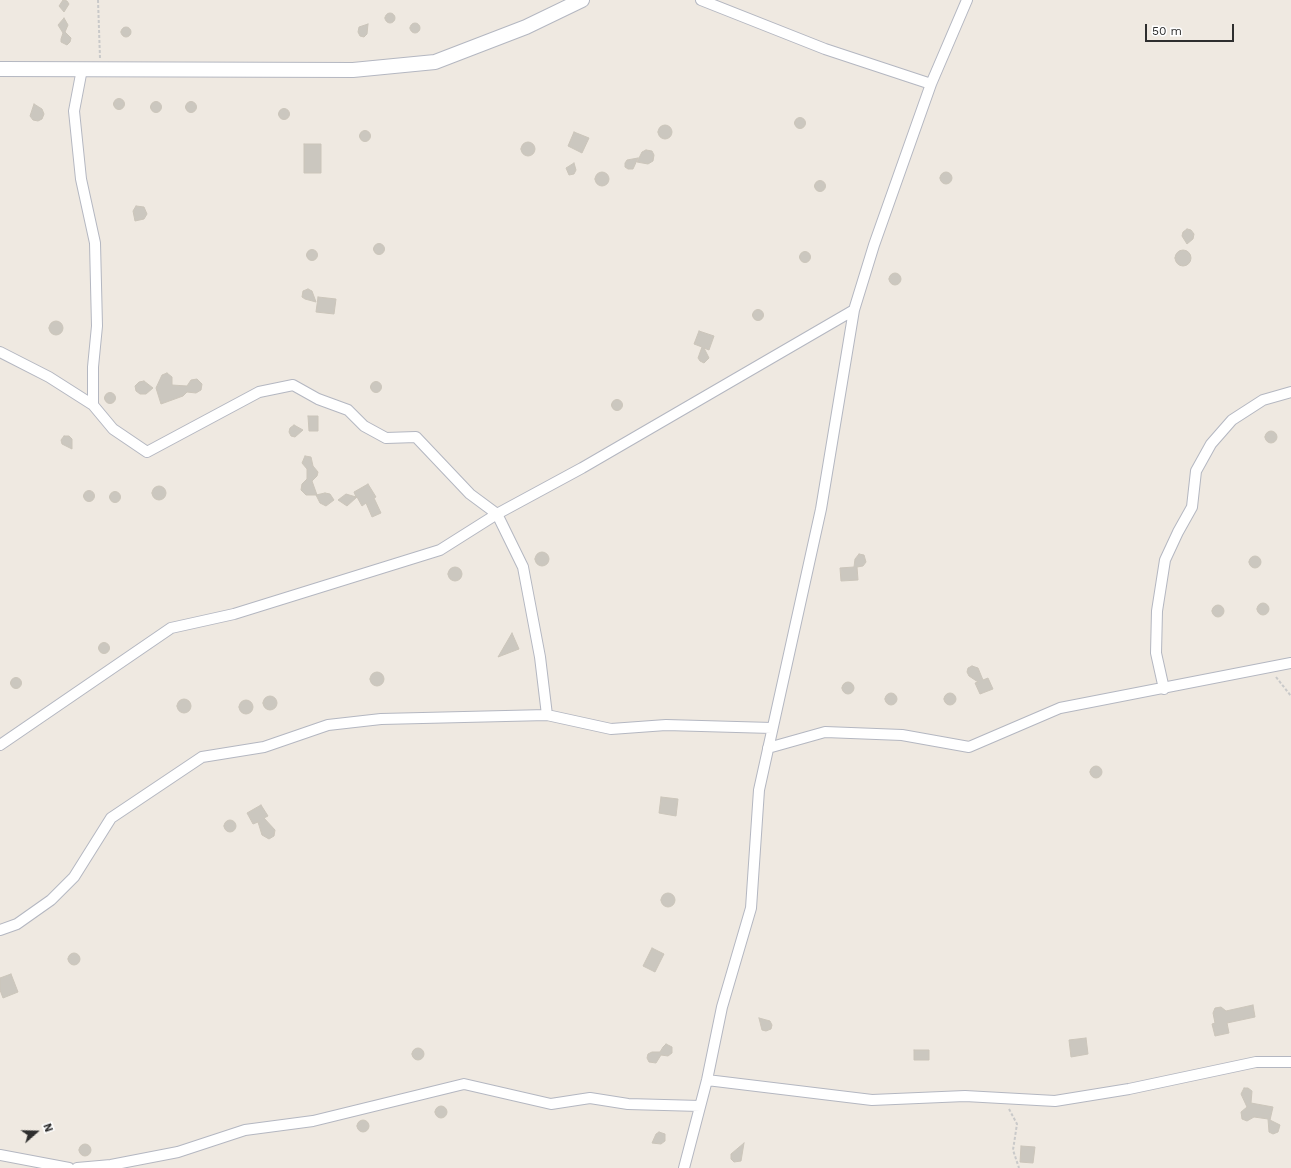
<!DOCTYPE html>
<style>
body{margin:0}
#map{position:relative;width:1291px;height:1168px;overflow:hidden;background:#efe9e1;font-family:"Work Sans",sans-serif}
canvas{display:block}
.north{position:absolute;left:16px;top:1112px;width:40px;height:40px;-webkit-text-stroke:3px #fff;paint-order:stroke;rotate:70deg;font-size:11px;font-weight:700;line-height:16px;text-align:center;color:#2e2e2e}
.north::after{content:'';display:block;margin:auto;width:14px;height:18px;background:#2e2e2e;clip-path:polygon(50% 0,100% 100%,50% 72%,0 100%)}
.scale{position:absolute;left:1145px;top:24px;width:89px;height:18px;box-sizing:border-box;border:2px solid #2e2e2e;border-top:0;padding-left:5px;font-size:12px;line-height:14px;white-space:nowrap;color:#2e2e2e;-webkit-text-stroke:3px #fff;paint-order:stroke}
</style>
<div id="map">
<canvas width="1291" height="1168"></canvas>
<div class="north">N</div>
<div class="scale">50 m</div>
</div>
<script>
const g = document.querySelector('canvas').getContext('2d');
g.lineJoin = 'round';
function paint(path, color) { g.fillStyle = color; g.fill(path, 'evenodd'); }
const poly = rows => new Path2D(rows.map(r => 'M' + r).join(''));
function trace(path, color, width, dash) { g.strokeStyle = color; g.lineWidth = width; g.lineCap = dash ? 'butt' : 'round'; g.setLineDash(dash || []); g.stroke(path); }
const building = poly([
 [63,0,67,1,69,4,64,12,59,6,63,0],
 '385 18a5 5 0 1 1 10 0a5 5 0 1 1-10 0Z',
 [64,18,68,25,65,32,71,38,70,42,67,45,61,42,61,39,63,33,58,25,64,18],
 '410 28a5 5 0 1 1 10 0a5 5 0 1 1-10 0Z',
 [368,24,367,34,364,37,360,36,358,32,359,27,368,24],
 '121 32a5 5 0 1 1 10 0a5 5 0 1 1-10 0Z',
 '113.5 104a5.5 5.5 0 1 1 11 0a5.5 5.5 0 1 1-11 0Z',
 '150.5 107a5.5 5.5 0 1 1 11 0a5.5 5.5 0 1 1-11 0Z',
 '185.5 107a5.5 5.5 0 1 1 11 0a5.5 5.5 0 1 1-11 0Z',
 [34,104,42,109,44,114,42,119,38,121,33,120,30,116,34,104],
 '278.5 114a5.5 5.5 0 1 1 11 0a5.5 5.5 0 1 1-11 0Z',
 '794.5 123a5.5 5.5 0 1 1 11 0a5.5 5.5 0 1 1-11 0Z',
 '658 132a7 7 0 1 1 14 0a7 7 0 1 1-14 0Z',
 '359.5 136a5.5 5.5 0 1 1 11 0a5.5 5.5 0 1 1-11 0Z',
 [574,132,589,138,582,153,568,146,574,132],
 '521 149a7 7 0 1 1 14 0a7 7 0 1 1-14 0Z',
 [304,144,321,144,321,173,304,173,304,144],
 [646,150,652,151,654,155,653,161,648,164,637,162,642,152,646,150],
 [638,158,633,169,628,169,625,167,625,163,627,160,638,158],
 [574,163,576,170,574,174,569,175,566,168,574,163],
 '595 179a7 7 0 1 1 14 0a7 7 0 1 1-14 0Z',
 '940 178a6 6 0 1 1 12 0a6 6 0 1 1-12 0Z',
 '814.5 186a5.5 5.5 0 1 1 11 0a5.5 5.5 0 1 1-11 0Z',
 [136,206,144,207,147,214,144,219,135,221,133,211,136,206],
 [1187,229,1191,230,1194,234,1193,239,1187,244,1182,236,1183,232,1187,229],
 '373.5 249a5.5 5.5 0 1 1 11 0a5.5 5.5 0 1 1-11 0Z',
 '306.5 255a5.5 5.5 0 1 1 11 0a5.5 5.5 0 1 1-11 0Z',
 '1175 258a8 8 0 1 1 16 0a8 8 0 1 1-16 0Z',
 '799.5 257a5.5 5.5 0 1 1 11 0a5.5 5.5 0 1 1-11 0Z',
 '889 279a6 6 0 1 1 12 0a6 6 0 1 1-12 0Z',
 [308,289,312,291,316,302,305,299,302,297,303,291,308,289],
 [318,297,336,299,334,314,316,312,318,297],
 '752.5 315a5.5 5.5 0 1 1 11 0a5.5 5.5 0 1 1-11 0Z',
 '49 328a7 7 0 1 1 14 0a7 7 0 1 1-14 0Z',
 [699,331,714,336,709,350,704,348,709,358,704,363,700,361,698,358,702,347,694,344,699,331],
 [167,373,172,377,172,385,187,386,191,380,197,379,202,384,201,390,196,393,187,392,183,396,161,404,156,388,162,375,167,373],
 [144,381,153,388,146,394,140,394,136,391,135,386,139,382,144,381],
 '370.5 387a5.5 5.5 0 1 1 11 0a5.5 5.5 0 1 1-11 0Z',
 '104.5 398a5.5 5.5 0 1 1 11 0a5.5 5.5 0 1 1-11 0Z',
 '611.5 405a5.5 5.5 0 1 1 11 0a5.5 5.5 0 1 1-11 0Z',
 [308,416,318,416,318,431,309,431,308,416],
 [294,425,303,430,295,437,291,436,289,432,290,428,294,425],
 '1265 437a6 6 0 1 1 12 0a6 6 0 1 1-12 0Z',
 [64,436,69,436,72,439,72,449,62,444,61,440,64,436],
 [305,456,311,457,313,466,318,472,317,476,312,481,317,495,306,495,301,490,302,484,307,479,307,469,302,463,305,456],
 [368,484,376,497,374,498,381,513,372,517,366,503,362,506,357,497,347,506,338,500,346,494,356,497,354,492,368,484],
 '152 493a7 7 0 1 1 14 0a7 7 0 1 1-14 0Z',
 '83.5 496a5.5 5.5 0 1 1 11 0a5.5 5.5 0 1 1-11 0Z',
 '109.5 497a5.5 5.5 0 1 1 11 0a5.5 5.5 0 1 1-11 0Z',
 [325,493,330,494,334,500,326,506,320,503,316,495,325,493],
 '535 559a7 7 0 1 1 14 0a7 7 0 1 1-14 0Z',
 [859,554,864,555,866,562,863,566,857,567,858,580,841,581,840,568,854,567,855,559,859,554],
 '1249 562a6 6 0 1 1 12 0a6 6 0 1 1-12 0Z',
 '448 574a7 7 0 1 1 14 0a7 7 0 1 1-14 0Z',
 '1257 609a6 6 0 1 1 12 0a6 6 0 1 1-12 0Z',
 '1212 611a6 6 0 1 1 12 0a6 6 0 1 1-12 0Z',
 [512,633,519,649,498,657,512,633],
 '98.5 648a5.5 5.5 0 1 1 11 0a5.5 5.5 0 1 1-11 0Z',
 [972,666,978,668,983,680,988,678,993,689,980,694,975,683,978,682,969,676,967,672,968,668,972,666],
 '370 679a7 7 0 1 1 14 0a7 7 0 1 1-14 0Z',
 '10.5 683a5.5 5.5 0 1 1 11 0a5.5 5.5 0 1 1-11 0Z',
 '842 688a6 6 0 1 1 12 0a6 6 0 1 1-12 0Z',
 '885 699a6 6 0 1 1 12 0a6 6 0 1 1-12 0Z',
 '944 699a6 6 0 1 1 12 0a6 6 0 1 1-12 0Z',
 '263 703a7 7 0 1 1 14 0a7 7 0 1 1-14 0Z',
 '177 706a7 7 0 1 1 14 0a7 7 0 1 1-14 0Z',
 '239 707a7 7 0 1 1 14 0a7 7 0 1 1-14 0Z',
 '1090 772a6 6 0 1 1 12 0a6 6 0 1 1-12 0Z',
 [661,797,678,799,676,816,659,813,661,797],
 [261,805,268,816,264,818,275,830,274,836,269,839,262,835,258,822,253,824,247,813,261,805],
 '224 826a6 6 0 1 1 12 0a6 6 0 1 1-12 0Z',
 '661 900a7 7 0 1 1 14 0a7 7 0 1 1-14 0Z',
 [652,948,664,954,655,972,643,966,652,948],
 '68 959a6 6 0 1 1 12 0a6 6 0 1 1-12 0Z',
 [11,974,18,992,3,998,0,990,0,978,11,974],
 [1253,1005,1255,1017,1227,1023,1229,1033,1215,1036,1212,1024,1215,1023,1213,1013,1215,1008,1221,1007,1226,1011,1253,1005],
 [759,1018,770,1021,772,1025,771,1029,766,1031,762,1030,759,1018],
 [1086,1038,1088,1054,1071,1057,1069,1040,1086,1038],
 [666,1044,672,1047,672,1053,668,1056,661,1055,656,1063,649,1062,647,1058,648,1054,652,1052,660,1052,663,1047,666,1044],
 '412 1054a6 6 0 1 1 12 0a6 6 0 1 1-12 0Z',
 [914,1050,929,1050,929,1060,914,1060,914,1050],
 [1244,1088,1248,1088,1252,1091,1251,1103,1273,1107,1270,1120,1280,1125,1278,1132,1273,1134,1269,1132,1268,1119,1254,1117,1247,1121,1242,1119,1241,1112,1247,1107,1241,1094,1244,1088],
 '435 1112a6 6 0 1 1 12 0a6 6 0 1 1-12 0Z',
 '357 1126a6 6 0 1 1 12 0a6 6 0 1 1-12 0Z',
 [659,1132,665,1134,665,1141,661,1144,652,1143,656,1134,659,1132],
 [744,1143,741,1161,734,1162,731,1159,731,1154,744,1143],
 '79 1150a6 6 0 1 1 12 0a6 6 0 1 1-12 0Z',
 [1021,1146,1035,1147,1033,1163,1020,1162,1021,1146]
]);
const path = poly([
 [98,0,100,58],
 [1276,677,1291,696],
 [1009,1109,1017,1124,1013,1150,1019,1168]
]);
const street = poly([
 [701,0,825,49,931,84],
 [82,69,74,111,81,179,95,243,97,326,93,367,93,405],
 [0,352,49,377,93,405,113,429,147,452,259,392,293,385,318,399,348,410,364,426,386,438,416,437,470,494,497,514,523,567,540,657,547,715],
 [1164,689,1156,653,1157,611,1165,560,1178,532,1192,507,1196,471,1211,444,1232,420,1263,400,1291,392],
 [0,745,171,628,234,614,440,550,497,514,582,468,854,310],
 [768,748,825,732,902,735,969,747,1060,708,1291,663],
 [0,930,17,924,51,900,74,877,111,818,202,757,264,747,328,725,381,719,547,715,611,729,666,725,772,728],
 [707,1080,872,1100,965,1096,1055,1101,1129,1089,1256,1062,1291,1062],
 [0,1155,69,1168],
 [77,1168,111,1165,178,1152,245,1130,313,1121,464,1084,551,1104,590,1098,628,1104,700,1106],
 [684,1168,707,1080,722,1007,751,908,759,790,821,509,854,310,874,245,931,84,967,0]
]);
const secondary = poly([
 [0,69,353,70,435,62,526,27,582,0]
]);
paint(building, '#cbc7bf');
trace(building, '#cbc5ba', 1);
trace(street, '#b4b7c1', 12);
trace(secondary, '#b4b7c1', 16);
trace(path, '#c9c9c9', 2, [3, 2]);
trace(street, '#fff', 10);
trace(secondary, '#fff', 14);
</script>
